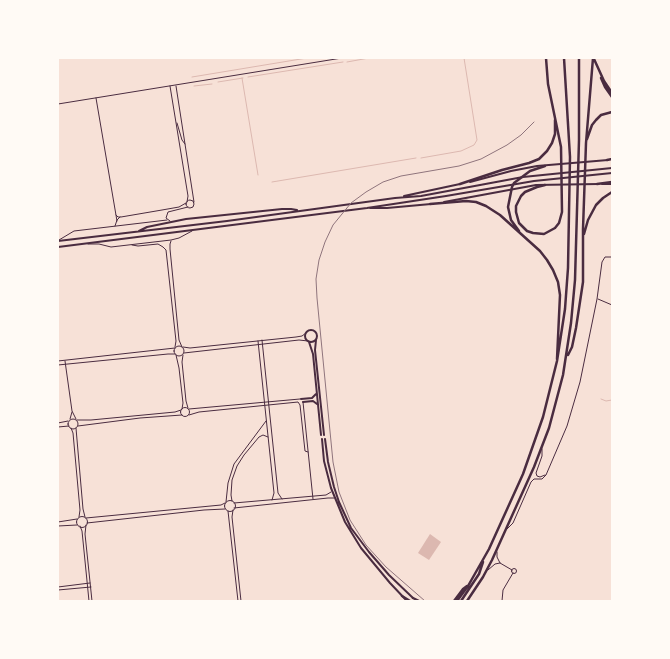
<!DOCTYPE html>
<style>
body{margin:0}
#map{position:relative;width:670px;height:659px;overflow:hidden;background:#f7e1d7;font-family:"Archivo Narrow",sans-serif}
canvas{display:block}
.frame{position:absolute;inset:0;border:59px solid #fffaf5;pointer-events:none}
</style>
<div id="map">
<canvas width="670" height="659"></canvas>
<div class="frame"></div>
</div>
<script>
const g = document.querySelector('canvas').getContext('2d');
g.lineJoin = 'round';
function paint(path, color) { g.fillStyle = color; g.fill(path, 'evenodd'); }
const poly = rows => new Path2D(rows.map(r => 'M' + r).join(''));
function trace(path, color, width, dash) { g.strokeStyle = color; g.lineWidth = width; g.lineCap = dash ? 'butt' : 'round'; g.setLineDash(dash || []); g.stroke(path); }
const water = poly([
 [430,534,441,542,429,560,418,553]
]);
const stream = poly([
 [347,62,369,58],
 [192,77,307,58],
 [248,77,343,62],
 [242,78,258,175],
 [218,82,243,78],
 [194,86,212,84],
 [421,158,461,151,474,145,477,140,464,58],
 [272,182,416,158],
 [601,399,606,401,612,400]
]);
const minor = poly([
 [170,86,188,196,187,202],
 [176,86,194,202],
 [96,98,117,221],
 [58,104,342,58],
 [177,123,182,140,185,144],
 '186 204a4 4 0 1 1 8 0a4 4 0 1 1-8 0Z',
 [116,215,118,217,121,217,162,210,179,207,186,203],
 [170,221,166,218,168,212,188,207],
 [115,226,117,220,120,217],
 [59,240,74,231,167,220],
 [171,241,170,244,170,249,179,340,182,347],
 [88,244,99,244,111,247,171,240,179,238,192,231],
 [132,245,138,246,158,244,163,247,166,250,176,341,175,347],
 [598,299,612,305],
 [262,340,278,493,282,499],
 [258,341,274,493,272,500],
 '174 351a5 5 0 1 1 10 0a5 5 0 1 1-10 0Z',
 [183,347,190,348,296,337,302,336,306,333],
 [184,353,299,340,308,341],
 [176,355,179,368,183,403,182,409],
 [183,355,182,362,186,401,188,408],
 [58,361,175,348],
 [65,361,72,411,76,419],
 [58,365,168,354,175,354],
 [303,402,313,499],
 '180.5 412a4.5 4.5 0 1 1 9 0a4.5 4.5 0 1 1-9 0Z',
 [189,409,300,399],
 [189,415,199,412,298,402,300,405,305,451,308,452],
 [70,419,72,412],
 '68 424a5 5 0 1 1 10 0a5 5 0 1 1-10 0Z',
 [77,420,91,420,175,412,181,410],
 [58,423,68,421],
 [78,426,140,418,182,415],
 [58,427,69,426],
 [71,428,73,433,80,510,79,517],
 [76,428,83,509,85,517],
 [542,449,542,456,536,473,537,476,540,477,545,475],
 '224.5 506a5.5 5.5 0 1 1 11 0a5.5 5.5 0 1 1-11 0Z',
 [232,501,231,495,232,480,237,466,244,455,259,437,263,435,268,437],
 [226,502,228,483,234,464,266,421],
 [234,503,326,495,331,492],
 [234,508,328,498,334,498],
 [233,510,232,517,241,601],
 [228,511,238,601],
 '76.5 522a5.5 5.5 0 1 1 11 0a5.5 5.5 0 1 1-11 0Z',
 [86,518,221,505,225,503],
 [58,522,77,519],
 [87,523,204,510,225,509],
 [86,525,85,534,92,601],
 [58,526,77,525],
 [80,526,82,531,89,601],
 [506,530,513,523,531,482,534,479,542,479,546,475,567,426,580,382,597,299,602,262,605,257,612,257],
 [497,552,497,557,500,563,512,570],
 '511.5 571a2.5 2.5 0 1 1 5 0a2.5 2.5 0 1 1-5 0Z',
 [488,570,495,564,500,563],
 [58,587,90,583],
 [58,590,91,587],
 [502,601,503,590,513,573]
]);
const primary = poly([
 [470,182,511,171,537,166,608,160],
 [602,184,612,184],
 [404,196,460,184],
 [444,202,536,185,598,184],
 [370,208,387,208,431,204],
 [139,231,147,227,186,219,282,209,291,209,297,210],
 [58,241,227,221,395,198,421,196,523,177,612,168],
 [58,247,367,208,446,196,534,181,612,173],
 '305 336a6 6 0 1 1 12 0a6 6 0 1 1-12 0Z',
 [316,340,315,350,324,435],
 [309,342,313,354,321,435],
 [301,399,312,398,316,394],
 [303,402,313,401,317,404],
 [322,439,324,461,331,488,345,522,361,548,390,583,407,601],
 [325,439,328,462,334,487,339,502,351,528,369,552,389,575,413,598]
]);
const motorway = poly([
 [594,59,604,81,612,93],
 [601,78,605,87,612,97],
 [587,139,592,125,596,120,601,115,612,112],
 [607,160,612,159],
 [460,184,502,170,529,163,539,159,547,151,552,143,555,134,555,120],
 [597,184,612,182],
 [545,185,537,187,525,192,521,196,516,206,516,212,519,223,527,231,533,233,544,234,555,228,559,223,562,212,561,147,548,84,546,58],
 [430,204,466,201,476,202,486,206,500,215,540,251,547,260,553,270,558,282,560,295,557,359],
 [519,231,511,220,508,207,512,187,514,183,530,171,545,166],
 [584,234,588,220,596,205,603,198,612,192],
 [568,355,572,347,576,328,583,282,583,229,586,143,593,58],
 [402,596,410,601],
 [413,598,419,601],
 [454,601,463,589,467,586],
 [457,601,468,586,489,549,523,474,543,417,557,361,565,309,568,268,570,157,564,58],
 [461,601,479,574,483,562],
 [467,601,483,577,492,560,534,467,549,428,563,375,571,323,575,280,579,140,579,58]
]);
const rail = poly([
 [425,601,386,567,366,545,350,520,339,492,333,462,317,298,316,279,319,260,325,242,333,225,351,203,366,192,383,182,401,176,459,166,481,159,507,145,521,135,534,122]
]);
paint(water, '#dcb8b0');
trace(stream, '#dcb8b0', 1);
trace(minor, '#4a2c40', 1);
trace(primary, '#4a2c40', 2);
trace(motorway, '#4a2c40', 2.5);
trace(rail, '#8f747c', 1);
</script>
